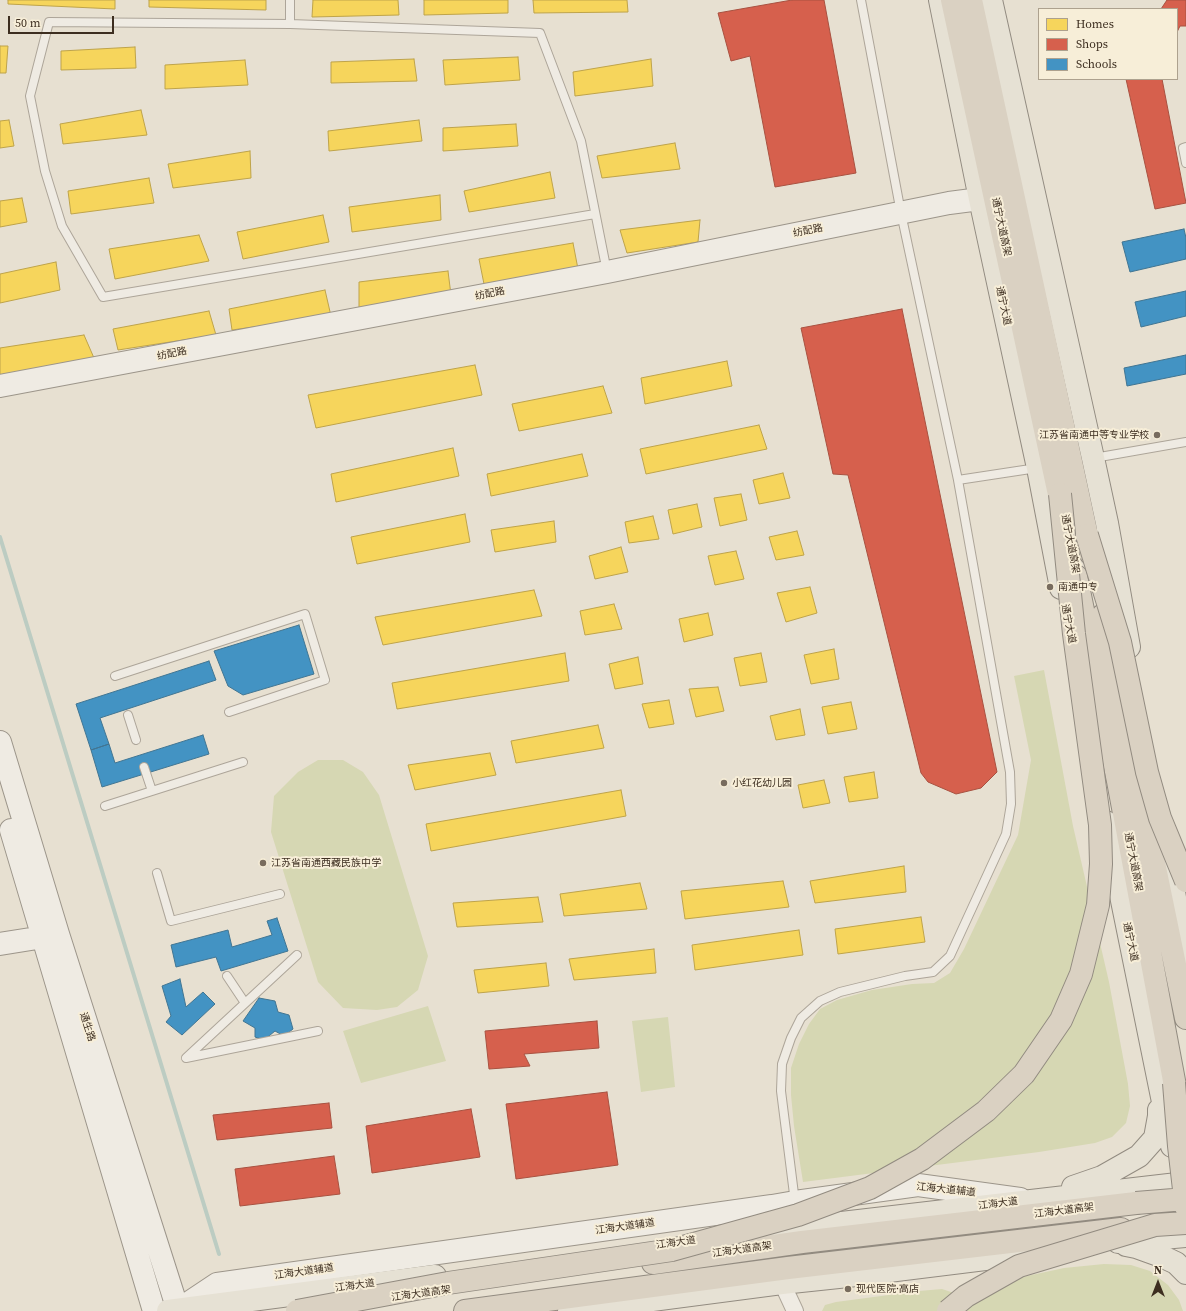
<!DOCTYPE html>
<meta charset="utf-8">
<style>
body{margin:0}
#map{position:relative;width:1186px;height:1311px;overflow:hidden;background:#e7e0d1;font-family:"Source Serif 4",serif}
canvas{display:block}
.legend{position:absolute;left:1038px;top:8px;width:140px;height:72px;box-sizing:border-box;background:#f7eed8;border:1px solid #ada18e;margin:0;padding:5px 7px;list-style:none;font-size:12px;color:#3d2e20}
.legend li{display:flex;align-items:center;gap:8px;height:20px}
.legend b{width:20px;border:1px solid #ada18e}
.north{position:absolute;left:1138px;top:1263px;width:40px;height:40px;-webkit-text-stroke:3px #f7eed8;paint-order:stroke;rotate:0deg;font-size:11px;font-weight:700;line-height:16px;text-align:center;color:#3d2e20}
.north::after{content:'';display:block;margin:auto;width:14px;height:18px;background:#3d2e20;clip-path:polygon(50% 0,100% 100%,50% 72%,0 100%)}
.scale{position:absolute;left:8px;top:16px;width:106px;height:18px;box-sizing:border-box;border:2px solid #3d2e20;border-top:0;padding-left:5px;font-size:12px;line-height:14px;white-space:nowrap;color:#3d2e20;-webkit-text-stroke:3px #f7eed8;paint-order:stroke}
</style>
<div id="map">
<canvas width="1186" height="1311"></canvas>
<ul class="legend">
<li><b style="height:11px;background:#f6d55c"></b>Homes</li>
<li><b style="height:11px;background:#d6604d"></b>Shops</li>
<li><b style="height:11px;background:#4393c3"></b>Schools</li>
</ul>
<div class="north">N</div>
<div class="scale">50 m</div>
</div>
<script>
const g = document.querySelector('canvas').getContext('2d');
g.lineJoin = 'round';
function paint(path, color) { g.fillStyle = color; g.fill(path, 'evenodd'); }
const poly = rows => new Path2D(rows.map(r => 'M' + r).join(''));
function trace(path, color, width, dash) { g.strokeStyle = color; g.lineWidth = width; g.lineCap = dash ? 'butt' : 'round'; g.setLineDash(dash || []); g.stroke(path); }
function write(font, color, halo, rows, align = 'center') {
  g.font = font + ' "Source Serif 4","Noto Sans SC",serif'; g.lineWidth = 4; g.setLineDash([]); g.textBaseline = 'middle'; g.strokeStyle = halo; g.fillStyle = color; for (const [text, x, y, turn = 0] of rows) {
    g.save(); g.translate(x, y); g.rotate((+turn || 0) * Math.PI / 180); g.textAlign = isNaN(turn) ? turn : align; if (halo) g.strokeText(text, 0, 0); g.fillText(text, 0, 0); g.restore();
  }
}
const green = poly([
 [1044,670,1073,826,1109,982,1128,1084,1130,1106,1126,1123,1112,1137,1095,1143,1039,1152,803,1182,794,1126,791,1095,791,1068,799,1044,809,1024,820,1009,837,1000,872,990,912,984,934,983,950,973,964,949,1018,835,1031,760,1014,676],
 [318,760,343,760,363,772,379,795,428,956,418,990,397,1007,377,1010,343,1008,318,982,271,832,274,796,298,772],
 [428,1006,446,1061,361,1083,343,1031],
 [668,1017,675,1087,641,1092,632,1021],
 [1104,1264,1131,1265,1150,1271,1168,1285,1179,1300,1183,1311,822,1311,825,1305,836,1302,919,1291,942,1289,957,1294,1027,1276,1064,1268]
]);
const homes = poly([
 [8,0,115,0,115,9,8,4,8,0],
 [149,0,266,0,266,10,149,7,149,0],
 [313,0,398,0,399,15,312,17,313,0],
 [424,0,508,0,508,13,424,15,424,0],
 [533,0,627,0,628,12,534,13,533,0],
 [0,46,8,46,6,73,0,73,0,46],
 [135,47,136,68,61,70,61,51,135,47],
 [518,57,520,80,445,85,443,60,518,57],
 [414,59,417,81,331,83,331,62,414,59],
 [651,59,653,86,575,96,573,72,651,59],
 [245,60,248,85,165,89,165,65,245,60],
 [141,110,147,135,63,144,60,124,141,110],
 [9,120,14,146,0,148,0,121,9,120],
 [419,120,422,141,329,151,328,131,419,120],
 [516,124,518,146,443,151,443,128,516,124],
 [675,143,680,169,602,178,597,156,675,143],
 [250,151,251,178,173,188,168,164,250,151],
 [550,172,555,198,469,212,464,191,550,172],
 [149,178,154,203,71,214,68,191,149,178],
 [440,195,441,220,352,232,349,207,440,195],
 [22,198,27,222,0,227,0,201,22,198],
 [323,215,329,242,243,259,237,232,323,215],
 [700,220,698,242,627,253,620,230,700,220],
 [199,235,209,261,115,279,109,249,199,235],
 [573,243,578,269,484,284,479,259,573,243],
 [56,262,60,290,0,303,0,274,56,262],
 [448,271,451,295,359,309,359,282,448,271],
 [325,290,331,316,232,330,229,309,325,290],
 [209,311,216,335,118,350,113,329,209,311],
 [84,335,94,358,0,375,0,348,84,335],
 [727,361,732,386,645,404,641,378,727,361],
 [475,365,482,395,316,428,308,395,475,365],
 [603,386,612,413,519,431,512,404,603,386],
 [759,425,767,449,646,474,640,449,759,425],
 [453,448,459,476,336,502,331,474,453,448],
 [582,454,588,476,491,496,487,474,582,454],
 [783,473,790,498,759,504,753,480,783,473],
 [741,494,747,520,720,526,714,498,741,494],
 [697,504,702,527,673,534,668,510,697,504],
 [465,514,470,542,357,564,351,537,465,514],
 [653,516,659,539,629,543,625,522,653,516],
 [554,521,556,542,495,552,491,530,554,521],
 [797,531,804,555,776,560,769,537,797,531],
 [621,547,628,572,595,579,589,556,621,547],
 [736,551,744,579,715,585,708,556,736,551],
 [810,587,817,613,786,622,777,593,810,587],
 [534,590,542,616,383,645,375,617,534,590],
 [614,604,622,629,585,635,580,611,614,604],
 [708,613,713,635,684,642,679,619,708,613],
 [834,649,839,679,811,684,804,655,834,649],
 [565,653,569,681,397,709,392,683,565,653],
 [761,653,767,682,740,686,734,658,761,653],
 [638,657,643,684,615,689,609,664,638,657],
 [718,687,724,711,696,717,689,689,718,687],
 [669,700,674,724,649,728,642,704,669,700],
 [851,702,857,729,828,734,822,707,851,702],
 [800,709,805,735,776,740,770,716,800,709],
 [598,725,604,748,516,763,511,741,598,725],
 [490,753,496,775,415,790,408,765,490,753],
 [874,772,878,798,849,802,844,777,874,772],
 [824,780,830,803,803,808,798,785,824,780],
 [621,790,626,816,431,851,426,824,621,790],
 [904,866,906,892,815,903,810,881,904,866],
 [783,881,789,907,685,919,681,891,783,881],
 [640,883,647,909,564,916,560,894,640,883],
 [538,897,543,922,457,927,453,903,538,897],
 [921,917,925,942,838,954,835,929,921,917],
 [799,930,803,955,695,970,692,945,799,930],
 [654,949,656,973,574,980,569,959,654,949],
 [546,963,549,986,478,993,474,970,546,963]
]);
const shops = poly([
 [792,0,824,0,856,173,775,187,750,56,731,61,718,13,792,0],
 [1167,0,1186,0,1186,26,1180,26,1177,32,1177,9,1161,9,1167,0],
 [1126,79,1162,79,1186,203,1155,209,1126,79],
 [902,309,997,772,981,788,956,794,928,782,921,773,848,475,833,474,801,328,902,309],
 [597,1021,599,1048,524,1054,530,1066,489,1069,485,1031,597,1021],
 [607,1092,618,1165,516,1179,506,1104,607,1092],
 [329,1103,332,1128,217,1140,213,1115,329,1103],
 [471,1109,480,1157,372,1173,366,1126,471,1109],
 [334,1156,340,1194,240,1206,235,1169,334,1156]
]);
const schools = poly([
 [1184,229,1186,238,1186,259,1130,272,1122,242,1184,229],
 [1186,291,1186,316,1141,327,1135,302,1186,291],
 [1186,355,1186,374,1127,386,1124,368,1186,355],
 [299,625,314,674,243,695,228,686,214,651,299,625],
 [209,661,216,680,100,718,109,744,91,750,76,704,209,661],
 [203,735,209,754,102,787,91,750,109,744,115,763,203,735],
 [277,918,288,951,221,971,216,957,176,967,171,945,228,930,232,947,272,935,267,921,277,918],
 [180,979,186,1007,203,992,215,1004,182,1035,166,1022,171,1016,162,986,180,979],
 [259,998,275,1001,278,1012,289,1015,293,1029,284,1036,275,1031,264,1040,255,1037,255,1028,243,1021,259,998]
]);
const stream = poly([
 [0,537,219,1254]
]);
const lane = poly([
 [290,24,290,0],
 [1186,147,1183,148,1186,163],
 [595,214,103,297,62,226,45,171,30,96,49,22,290,24,540,33,581,141,607,272],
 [1094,458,1186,442],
 [958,480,1037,468],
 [115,676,305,614,325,680,229,712],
 [128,715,136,740],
 [144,767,152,791],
 [105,806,243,762],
 [157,873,171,921,280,894],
 [297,955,186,1058,318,1031],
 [227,976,245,1003],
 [795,1202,781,1091,782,1064,791,1038,801,1018,820,1001,840,992,905,976,933,972,950,956,1006,834,1011,804,1010,772,958,480,901,213,861,0]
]);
const street = poly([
 [782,1283,795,1311]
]);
const secondary = poly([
 [0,386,607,272,949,203,980,199],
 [0,742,58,934,178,1310,217,1284,772,1206,795,1202,918,1185,1020,1199],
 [11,830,154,1311],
 [0,944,56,935]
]);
const primary = poly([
 [940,0,980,199,1038,468,1061,588],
 [991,0,1093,458,1107,523,1129,647],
 [1106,822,1172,1146],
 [1165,842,1186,959],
 [1073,1187,1102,1177,1139,1156,1155,1138,1159,1116,1159,1110],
 [764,1232,1186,1183],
 [1118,1242,1186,1236],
 [1126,1245,1136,1247,1161,1256,1176,1263,1186,1273],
 [168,1311,435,1276],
 [569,1311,782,1283,848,1276,1050,1251]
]);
const highway = poly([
 [952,0,1063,513],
 [971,0,1091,554],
 [1076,576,1118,781,1178,1102],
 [1103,615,1186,1018],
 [653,1263,802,1242,1136,1203],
 [465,1311,788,1268,1121,1229]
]);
const highwayBridge = poly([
 [1087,535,1120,642,1147,772,1160,818,1186,881],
 [1174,1083,1179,1146,1186,1207],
 [1136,1203,1186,1199],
 [297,1311,448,1283,672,1250,798,1215,870,1188,922,1159,986,1111,1024,1074,1061,1020,1081,974,1098,905,1101,864,1100,825,1074,634,1060,494],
 [948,1311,966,1296,1019,1266,1155,1225,1186,1223]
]);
const markers = [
 [1157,435,4,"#786c5e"],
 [1050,587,4,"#786c5e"],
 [724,783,4,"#786c5e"],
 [263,863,4,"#786c5e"],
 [848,1289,4,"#786c5e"]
];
const streetNames = [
 ["通宁大道高架",1001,227,78],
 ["纺配路",808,231,-11],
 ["纺配路",490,294,-11],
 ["通宁大道",1003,306,78],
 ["纺配路",172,354,-11],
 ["通宁大道高架",1070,544,79],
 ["通宁大道",1068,624,79],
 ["通宁大道高架",1133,862,79],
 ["通宁大道",1130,942,78],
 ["通生路",87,1027,72],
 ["江海大道辅道",946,1190,6],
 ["江海大道",998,1204,-7],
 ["江海大道高架",1064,1211,-7],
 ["江海大道辅道",625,1227,-8],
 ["江海大道",676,1243,-8],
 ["江海大道高架",742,1250,-8],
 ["江海大道辅道",304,1272,-8],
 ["江海大道",355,1286,-8],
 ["江海大道高架",421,1294,-8]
];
const poiNames = [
 ["江苏省南通中等专业学校",1149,435,"right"],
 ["南通中专",1058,587],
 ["小红花幼儿园",732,783],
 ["江苏省南通西藏民族中学",271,863],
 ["现代医院·高店",856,1289]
];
paint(green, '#d6d7b3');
paint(homes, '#f6d55c');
trace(homes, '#bea34a', 1);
paint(shops, '#d6604d');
trace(shops, '#a85140', 1);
paint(schools, '#4393c3');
trace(schools, '#417592', 1);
trace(stream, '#bcccc2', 4);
trace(lane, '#ada599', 10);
trace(street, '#ada599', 18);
trace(secondary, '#9c958a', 24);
trace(primary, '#928b80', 24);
trace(highway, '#928b80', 24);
trace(lane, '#efebe3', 8);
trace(street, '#efebe3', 16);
trace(secondary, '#efebe3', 22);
trace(primary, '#e6e1d4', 22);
trace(highway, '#dad1c2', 22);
trace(highwayBridge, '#928b80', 24, []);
trace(highwayBridge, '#dad1c2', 22);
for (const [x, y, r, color] of markers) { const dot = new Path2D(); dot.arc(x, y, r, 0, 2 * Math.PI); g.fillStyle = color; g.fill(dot); trace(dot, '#f7eed8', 1.5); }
write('10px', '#3d2e20', '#f7eed8', streetNames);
write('10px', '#3d2e20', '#f7eed8', poiNames, 'left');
</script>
